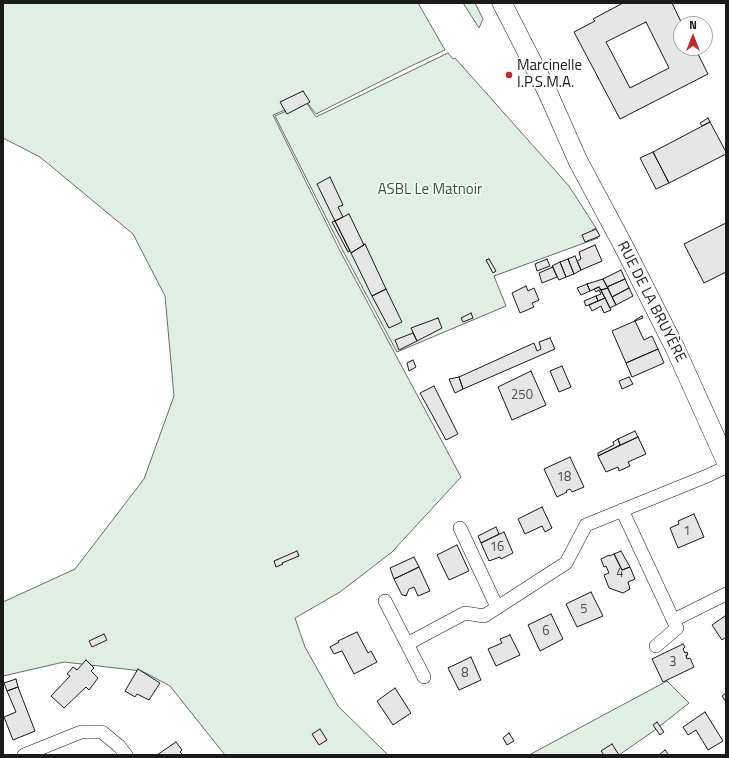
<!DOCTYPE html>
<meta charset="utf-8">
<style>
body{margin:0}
#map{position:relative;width:729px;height:758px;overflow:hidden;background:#fff;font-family:"Titillium Web",sans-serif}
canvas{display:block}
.frame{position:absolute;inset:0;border:4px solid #1a1a1a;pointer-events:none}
.north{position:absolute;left:673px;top:16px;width:40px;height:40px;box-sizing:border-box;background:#fff;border:1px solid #a3a3a3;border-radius:50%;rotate:0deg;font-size:11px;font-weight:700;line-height:16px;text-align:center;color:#1a1a1a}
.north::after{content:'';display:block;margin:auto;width:14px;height:18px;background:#c62828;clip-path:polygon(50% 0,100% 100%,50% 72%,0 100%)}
</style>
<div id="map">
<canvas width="729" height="758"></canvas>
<div class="frame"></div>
<div class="north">N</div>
</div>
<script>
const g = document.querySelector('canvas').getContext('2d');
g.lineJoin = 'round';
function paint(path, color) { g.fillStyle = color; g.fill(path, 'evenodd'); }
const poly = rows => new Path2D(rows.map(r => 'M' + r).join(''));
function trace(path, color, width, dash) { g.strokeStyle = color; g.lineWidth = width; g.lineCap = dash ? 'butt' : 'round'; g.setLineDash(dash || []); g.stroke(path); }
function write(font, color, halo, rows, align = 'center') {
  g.font = font + ' "Titillium Web",sans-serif'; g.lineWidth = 3; g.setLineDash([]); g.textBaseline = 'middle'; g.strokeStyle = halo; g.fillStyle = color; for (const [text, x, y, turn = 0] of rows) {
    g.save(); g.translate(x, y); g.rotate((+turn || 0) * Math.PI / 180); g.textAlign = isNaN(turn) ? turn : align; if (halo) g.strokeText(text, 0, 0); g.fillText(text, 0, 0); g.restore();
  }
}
const green = poly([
 [3,3,418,3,445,50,409,67,316,114,306,101,273,115,340,251,461,477,392,552,340,592,295,618,305,647,338,706,388,755,225,755,170,686,142,671,64,662,3,676,3,602,75,569,144,479,174,396,165,296,133,234,40,157,3,138,3,3],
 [463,3,475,3,483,19,479,28,463,3],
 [448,53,453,59,455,58,569,186,596,228,592,230,598,238,494,276,506,306,397,352,343,251,275,116,306,102,316,117,448,53],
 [667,681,689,703,655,730,619,755,529,755,667,681]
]);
const building = poly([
 [623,3,672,3,682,24,681,24,681,48,695,48,708,74,620,119,574,32,595,21,593,19,623,3],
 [646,22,669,68,630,88,606,42,646,22],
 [303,91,310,102,287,114,280,102,303,91],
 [708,118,710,122,702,126,700,123,708,118],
 [710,122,726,152,726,154,669,183,653,152,710,122],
 [653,152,669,183,656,189,640,158,653,152],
 [330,177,343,205,338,207,343,217,335,221,317,184,330,177],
 [349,214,364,245,351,253,335,221,349,214],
 [335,221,350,251,348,252,332,222,335,221],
 [726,223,726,272,704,283,684,244,726,223],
 [596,229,600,236,585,242,582,235,596,229],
 [365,244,386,289,372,296,351,253,365,244],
 [595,245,602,261,581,270,577,261,581,259,579,252,595,245],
 [575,256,581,270,574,274,568,259,575,256],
 [489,259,496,271,493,273,486,260,489,259],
 [547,259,550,266,537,271,535,264,547,259],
 [568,259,574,274,566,277,560,262,568,259],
 [560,262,566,277,559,280,552,266,560,262],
 [553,267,557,277,542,283,539,273,553,267],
 [621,270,625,279,607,287,603,279,621,270],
 [603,279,608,288,601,290,599,287,590,291,587,284,603,279],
 [625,279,629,288,612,297,607,287,625,279],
 [587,284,590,291,581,295,577,288,587,284],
 [526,286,528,291,534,288,539,300,532,303,534,307,520,313,512,293,526,286],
 [599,287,605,298,598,301,596,296,601,294,599,290,596,292,594,289,599,287],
 [608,288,616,305,610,308,601,290,608,288],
 [629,288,633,296,616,305,612,297,629,288],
 [386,289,402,322,389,328,372,296,386,289],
 [596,296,598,301,586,306,584,301,596,296],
 [605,298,611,310,604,313,601,306,592,311,589,305,605,298],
 [471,313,473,318,463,322,461,318,471,313],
 [642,316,643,318,635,321,635,320,642,316],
 [438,318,442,328,417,341,411,328,438,318],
 [635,321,644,340,652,336,658,349,626,363,612,331,635,321],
 [413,333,417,341,399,350,395,340,413,333],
 [550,338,555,349,463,389,459,377,534,343,537,351,541,349,539,342,550,338],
 [658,349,664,363,632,377,626,363,658,349],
 [413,360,416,367,409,371,407,363,413,360],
 [562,366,571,387,559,392,550,371,562,366],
 [531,371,546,405,512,420,498,387,531,371],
 [459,377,463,389,455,393,449,379,459,377],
 [629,377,633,384,622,389,619,381,629,377],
 [434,386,458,434,446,440,420,393,434,386],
 [635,431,638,437,620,445,618,439,635,431],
 [638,437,646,454,628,462,630,466,619,471,618,467,606,472,598,456,638,437],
 [618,439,620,445,598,456,598,453,614,445,613,442,618,439],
 [570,457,584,487,572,492,570,489,566,491,567,492,557,497,544,469,570,457],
 [542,507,552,528,545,532,542,526,525,534,518,519,542,507],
 [694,514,704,537,678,548,670,528,679,524,678,521,694,514],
 [496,527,499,534,481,543,478,536,496,527],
 [504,532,513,553,501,559,500,557,489,561,481,543,504,532],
 [457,545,469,571,449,580,437,555,457,545],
 [297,551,299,556,282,563,283,564,276,567,274,561,297,551],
 [621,551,630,567,622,570,614,554,621,551],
 [614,554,622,570,630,567,635,579,628,582,630,589,623,593,609,588,604,575,609,573,606,566,604,567,601,559,609,555,609,556,614,554],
 [414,557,419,567,394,579,390,568,414,557],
 [419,567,430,591,418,596,414,587,409,589,406,596,403,595,402,595,394,579,419,567],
 [591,592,603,616,577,627,566,604,591,592],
 [551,614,563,639,540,651,528,625,551,614],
 [725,616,726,617,726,637,722,640,712,625,725,616],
 [357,632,368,653,371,651,377,662,354,674,342,651,334,654,330,647,339,642,338,641,357,632],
 [104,634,107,640,92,647,89,641,104,634],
 [510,635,520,655,496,666,488,649,502,643,500,639,510,635],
 [683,644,685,647,683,649,685,653,687,652,688,655,686,655,687,659,690,658,694,667,663,682,652,659,683,644],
 [471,657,481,680,459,690,448,668,471,657],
 [86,660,94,668,91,671,98,678,89,690,86,687,64,708,51,696,70,676,67,674,73,667,77,670,86,660],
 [138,669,160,683,149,700,137,694,135,697,125,691,138,669],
 [16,679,18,687,7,691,4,683,16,679],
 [18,687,35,731,13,740,4,717,16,712,7,691,18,687],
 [395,688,411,713,393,725,377,701,395,688],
 [726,693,726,702,722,696,726,693],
 [705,712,723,741,708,750,696,730,688,735,683,727,705,712],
 [657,722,664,732,660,735,653,725,657,722],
 [320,729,327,740,319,745,312,734,320,729],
 [509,733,514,741,507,745,503,738,509,733],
 [176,742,182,750,180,752,183,755,157,755,176,742],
 [612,744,619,755,604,755,601,751,612,744],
 [665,750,669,755,659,755,665,750]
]);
const street = poly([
 [622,510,677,628,656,646],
 [460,528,497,607],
 [385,601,424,677],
 [674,620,726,594],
 [407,644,465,613,484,616,566,563,586,525,707,476,726,467],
 [24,755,81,732,102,732,119,746,126,755]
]);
const secondary = poly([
 [502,3,548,93,578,161,623,245,675,348,726,461]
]);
const markers = [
 [509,75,4,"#c62828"]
];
const numberNames = [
 ["250",522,396],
 ["18",564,478],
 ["1",687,532],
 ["16",497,548],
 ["4",620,574],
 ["5",584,610],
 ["6",546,632],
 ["3",673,663],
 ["8",465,674]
];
const poiNames = [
 ["Marcinelle",517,66],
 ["I.P.S.M.A.",517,83]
];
const parkNames = [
 ["ASBL Le Matnoir",430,190]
];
const streetNames = [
 ["RUE DE LA BRUYÈRE",651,302,63]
];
paint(green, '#e0efe3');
trace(green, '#6a6a6a', 1);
paint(building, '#e6e6e6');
trace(building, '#1a1a1a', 1);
trace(street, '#1a1a1a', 14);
trace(secondary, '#1a1a1a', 20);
trace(street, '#fff', 13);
trace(secondary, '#fff', 19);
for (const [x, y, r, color] of markers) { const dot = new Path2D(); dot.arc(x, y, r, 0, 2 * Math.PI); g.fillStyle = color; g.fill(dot); trace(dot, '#fff', 1.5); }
write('13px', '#4d4d4d', null, numberNames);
write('15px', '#1a1a1a', '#fff', poiNames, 'left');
write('15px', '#2b5a34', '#fff', parkNames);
write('15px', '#1a1a1a', '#fff', streetNames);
</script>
